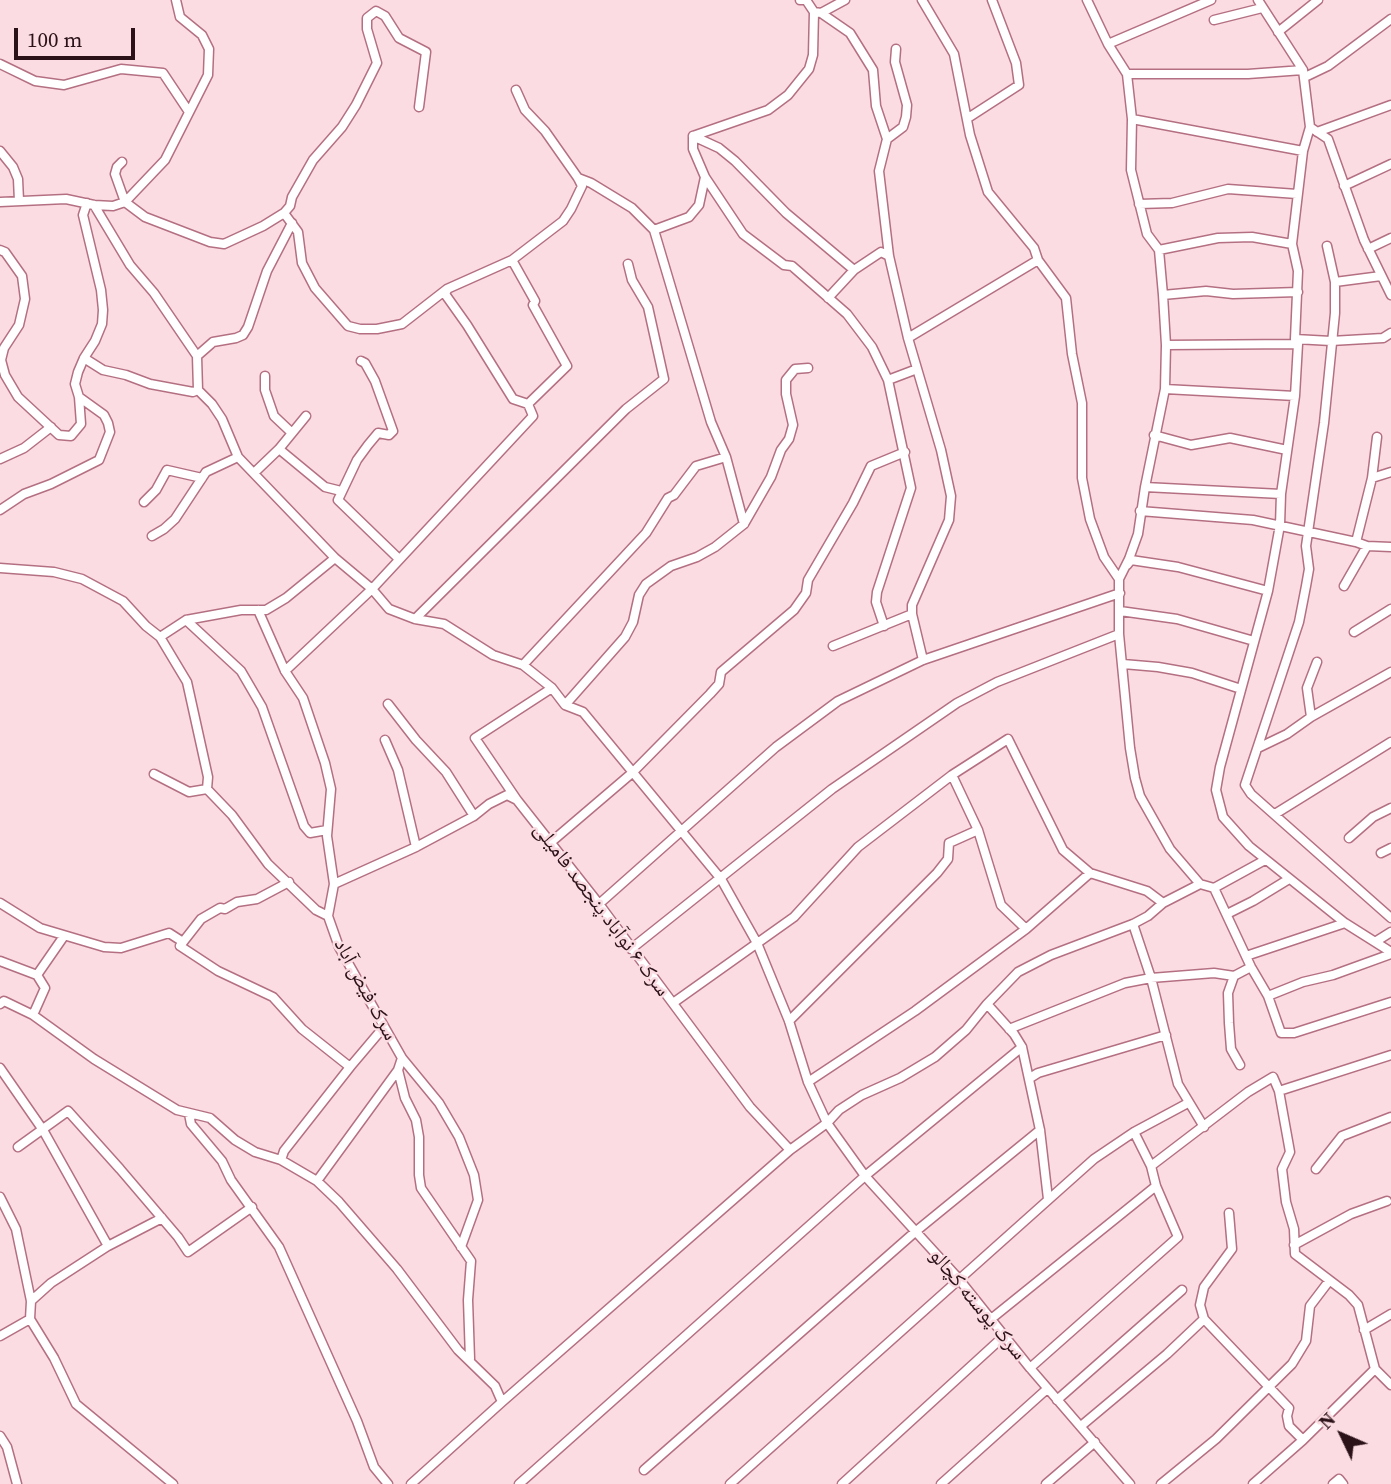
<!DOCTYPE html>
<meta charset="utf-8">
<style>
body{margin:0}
#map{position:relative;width:1391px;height:1484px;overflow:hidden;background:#fbdce3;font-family:"Source Serif 4",serif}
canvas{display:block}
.north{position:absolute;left:1307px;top:1400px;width:70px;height:70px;-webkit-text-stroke:5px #fbdce3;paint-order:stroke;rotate:314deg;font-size:19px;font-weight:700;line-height:28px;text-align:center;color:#2b1118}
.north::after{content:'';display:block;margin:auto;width:24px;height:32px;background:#2b1118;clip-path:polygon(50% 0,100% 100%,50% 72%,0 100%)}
.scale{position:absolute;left:14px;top:28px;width:121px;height:32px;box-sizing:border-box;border:4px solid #2b1118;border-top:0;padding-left:9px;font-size:21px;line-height:24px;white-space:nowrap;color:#2b1118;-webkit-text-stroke:5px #fbdce3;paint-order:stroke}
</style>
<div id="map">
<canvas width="1391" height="1484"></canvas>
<div class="north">N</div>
<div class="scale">100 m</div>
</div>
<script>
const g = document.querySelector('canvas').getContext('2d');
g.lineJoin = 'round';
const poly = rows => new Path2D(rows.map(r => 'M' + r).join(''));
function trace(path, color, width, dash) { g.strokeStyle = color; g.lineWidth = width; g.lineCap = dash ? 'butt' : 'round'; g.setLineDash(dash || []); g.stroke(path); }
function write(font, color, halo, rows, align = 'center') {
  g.font = font + ' "Source Serif 4","Noto Naskh Arabic",serif'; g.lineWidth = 5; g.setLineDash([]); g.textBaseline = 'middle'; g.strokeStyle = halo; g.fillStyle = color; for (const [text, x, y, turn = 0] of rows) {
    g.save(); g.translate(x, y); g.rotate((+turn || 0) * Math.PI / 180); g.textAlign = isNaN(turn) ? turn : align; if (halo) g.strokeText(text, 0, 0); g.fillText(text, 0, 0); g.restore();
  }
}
const minor = poly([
 [800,0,806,0,814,12,821,13,850,33,873,70,876,106,887,139,879,171,889,256,908,338,941,450,951,496,949,520,912,605,912,614,923,660],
 [922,0,954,54,970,135,988,192,1034,248,1038,260,1066,298,1072,354,1082,403,1082,478,1090,519,1104,557,1119,579,1119,634,1130,748,1135,778,1140,796,1170,849,1200,884,1214,888,1251,967,1268,996,1281,1033,1294,1033,1391,1002],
 [1087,0,1108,44,1127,74,1132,119,1131,170,1147,234,1159,250,1163,295,1166,345,1165,389,1145,487,1138,534,1129,559,1119,579],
 [1258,0,1303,70,1310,127,1303,151,1292,244,1298,271,1295,339,1298,344,1295,396,1281,494,1280,525,1268,591,1220,767,1216,790,1223,817,1249,846,1345,923,1391,952],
 [821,13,845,0],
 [1214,20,1262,8],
 [1278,32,1318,0],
 [1108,44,1211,0],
 [0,64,35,81,64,85,121,69,163,73,189,112],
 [1127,74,1248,74,1303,70],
 [1305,77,1328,66,1391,19],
 [968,118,1019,85,1016,63,992,0],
 [1132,119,1303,151],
 [1310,127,1328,139,1364,240,1391,295],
 [1317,132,1391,105],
 [693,136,719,148,735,161,786,213,854,270],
 [693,136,768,110,788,95,809,69,813,55,814,12],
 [887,139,903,127,906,117,907,105,895,62,896,49],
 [0,151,13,167,18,179,19,201],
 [122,162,117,167,115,174,125,202,145,217,210,242,224,244,263,226,284,213,290,206,292,197,313,160,342,127,356,105,377,63,367,29,367,18,376,11,385,16,399,38,426,52,419,107],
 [705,177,743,234,784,265,792,266,847,314,872,347,888,380,911,488,877,592,876,602,884,626],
 [578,178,591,183,632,208,654,230,711,422,726,457,744,524],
 [1344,186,1391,164],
 [0,202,66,199,94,205,113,206,125,202,165,160,208,75,209,49,202,35,180,17,176,0],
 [1139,204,1172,203,1228,189,1297,194],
 [94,205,130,265,154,293,197,356,198,390],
 [284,213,298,232,302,263,315,288,348,326,360,329,377,329,402,324,447,289,512,260,563,221,571,209,582,186,578,178,545,131,525,110,516,90],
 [654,230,689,217,699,205,705,177,693,149,693,136],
 [1327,246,1335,282,1335,313,1324,423,1306,546,1309,569,1306,586,1299,622,1245,785,1251,794,1391,918],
 [1368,249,1391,238],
 [0,250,5,252,22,276,25,299,19,325,4,348,1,360,5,375,18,397,59,435,71,436,81,424,79,397,75,384,78,372,84,358,95,341,102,324,103,310,101,290,83,215,87,203],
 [1159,250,1218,238,1252,237,1292,244],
 [512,260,535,301,533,305,567,366,528,404],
 [1335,282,1381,276],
 [1163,295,1206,291,1233,294,1298,292],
 [828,298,854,270,881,252,889,256],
 [908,338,1038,260],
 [1295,339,1331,341,1383,338,1391,333],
 [1166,345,1298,344],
 [197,356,213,342,236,338,243,335,248,327,267,271,292,223],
 [84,358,103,370,126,375,150,384,193,392,198,390,212,404,222,419,238,457,335,558,372,589,389,609,415,619,444,624,493,655,523,665,552,688,565,705,583,712,721,879,757,943,789,1021,808,1082,827,1123,865,1176,958,1278,1030,1368,1130,1484],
 [361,361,365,363,375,381,393,431,389,435,378,433,368,445,357,460,338,500,398,558],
 [265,376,265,390,274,416,292,433],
 [888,380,917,369],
 [1165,389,1295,396],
 [1154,435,1191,445,1230,438,1287,450],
 [279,449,325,487,341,491],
 [0,459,24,448,51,427],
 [254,473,279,449,306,416],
 [1372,478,1391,472],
 [1145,487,1281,494],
 [144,502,156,490,167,470,202,478],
 [0,510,24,494,51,484,99,460,110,432,108,423,104,415,79,397],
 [1140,511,1253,520,1356,542,1367,546,1391,547],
 [152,536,164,529,175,519,206,472,238,457],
 [1356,542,1372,478,1377,437],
 [1127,565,1131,560,1178,567,1268,591],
 [0,568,54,572,82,579,123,601,146,626,160,637,187,682,208,777,207,789,232,815,268,864,316,910,328,916],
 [1344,586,1367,546],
 [258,610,285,671,303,698,325,763,331,789,327,836,334,884,328,916,339,947,402,1058,398,1070,405,1098,416,1120,419,1137,419,1175,421,1188,471,1261,468,1300,470,1359],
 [1120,611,1177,619,1254,641],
 [415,619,626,409,664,379,648,307,632,280,628,264],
 [186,620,241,671,262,707,304,826,310,833,327,830],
 [1354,632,1391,609],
 [160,637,186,620,241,610,266,610,286,598,335,558],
 [833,646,912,614],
 [1123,664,1158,667,1192,673,1241,689],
 [523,665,646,533,668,498,674,495,696,466,726,457],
 [285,671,372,589,533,416,528,404,513,399,467,325,445,294,447,290],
 [552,688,475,738,517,800,599,904,750,1107,790,1150],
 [388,704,416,740,446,772,474,816],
 [565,705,625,637,633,622,639,595,646,584,671,566,697,557,715,547,744,524,771,477,781,450,789,439,793,425,786,394,786,380,795,369,808,368],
 [1311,717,1307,688,1317,662],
 [385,740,398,770,416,847],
 [1260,747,1287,734,1311,717,1391,672],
 [154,774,189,792,207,789],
 [952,775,978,830,1001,905,1026,929],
 [1275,814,1391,742],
 [1349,838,1373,817,1391,808],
 [550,843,632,773,710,694,719,684,721,672,794,610,806,593,808,580,853,503,871,466,905,452],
 [1381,853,1391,848],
 [334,884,416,847,474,816,489,804,507,795,515,799],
 [1214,888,1265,860],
 [0,903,40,928,104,947,121,948,169,933,183,942,180,946,218,971,273,997,302,1029,350,1067],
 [599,904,776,747,838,701,923,660,1120,593],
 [1227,914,1253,901,1289,879],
 [1133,924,1151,978,1178,1084,1204,1127],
 [183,942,201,919,220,908,225,909,237,902,257,899,289,882],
 [1375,942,1391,932],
 [631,949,832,789,957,703,997,682,1119,634],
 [1246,956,1345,923],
 [0,961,37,975,45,988,33,1015],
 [37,975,64,936],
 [1234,976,1228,993,1229,1023,1231,1049,1240,1065],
 [1268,996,1303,982,1333,975,1391,954],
 [673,1003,794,917,858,847,952,775,1008,739,1063,850,1090,873,1147,891,1163,903],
 [0,1004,4,1001,33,1015,94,1059,177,1110,210,1118,235,1140,255,1152,281,1160,317,1181,339,1202,397,1269,458,1350,495,1386,502,1402],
 [987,1004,1014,1034,1022,1047,1040,1130,1048,1199],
 [789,1021,937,873,948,859,949,843,978,830],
 [1009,1029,1125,983,1151,978,1214,973,1234,976,1251,967],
 [402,1058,439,1103,459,1137,474,1175,478,1200,461,1247],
 [0,1068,43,1130,108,1246],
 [1030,1078,1038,1073,1166,1035],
 [808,1082,915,1011,1026,929,1090,873],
 [1279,1091,1391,1055],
 [189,1114,191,1124,222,1161,231,1180,279,1247,357,1421,374,1467,388,1484],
 [18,1147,68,1111,120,1169,178,1237,188,1252,252,1207],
 [281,1160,284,1151,350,1067,383,1028],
 [1151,1166,1248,1092,1273,1077,1279,1091,1290,1152,1282,1169,1286,1202,1294,1229,1295,1254,1349,1295,1358,1305,1375,1369,1391,1385],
 [1316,1169,1342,1136,1391,1117],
 [317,1181,398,1070],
 [0,1197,16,1229,31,1301,30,1319,0,1336],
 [1229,1213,1232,1249,1204,1287,1200,1305,1204,1319,1289,1408,1287,1416,1289,1426,1303,1440],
 [1294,1245,1351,1214,1387,1201],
 [31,1301,51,1283,108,1246,162,1218],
 [30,1319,54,1358,76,1404,173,1484],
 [991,1319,1156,1186],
 [1364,1330,1391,1314],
 [1030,1368,1178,1237,1156,1186,1151,1166,1134,1132],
 [1057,1400,1182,1290],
 [1081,1426,1167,1354,1204,1319],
 [0,1436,7,1447,17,1484],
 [644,1470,915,1232,1040,1130],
 [411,1484,502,1402,790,1150,827,1123,839,1110,862,1095,900,1078,935,1057,966,1030,987,1004,1018,972,1051,955,1133,924,1148,916,1163,903,1200,884],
 [519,1484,865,1176,1022,1047],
 [730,1484,1094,1159,1134,1132,1188,1103],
 [842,1484,1004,1336],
 [941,1484,1047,1389],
 [1046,1484,1095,1442],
 [1161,1484,1216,1439,1292,1364,1306,1341,1310,1306,1329,1281],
 [1253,1484,1303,1440,1375,1369],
 [1333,1484,1339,1479,1343,1484]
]);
const streetNames = [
 ["سرک ۶ نوآباد پنجصد فامیلی",601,910,53],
 ["سرک فيض آباد",365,990,62],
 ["سرک پوسته کچالو",977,1305,50]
];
trace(minor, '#b47082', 11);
trace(minor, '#fff', 8);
write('21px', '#2b1118', '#fbdce3', streetNames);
</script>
